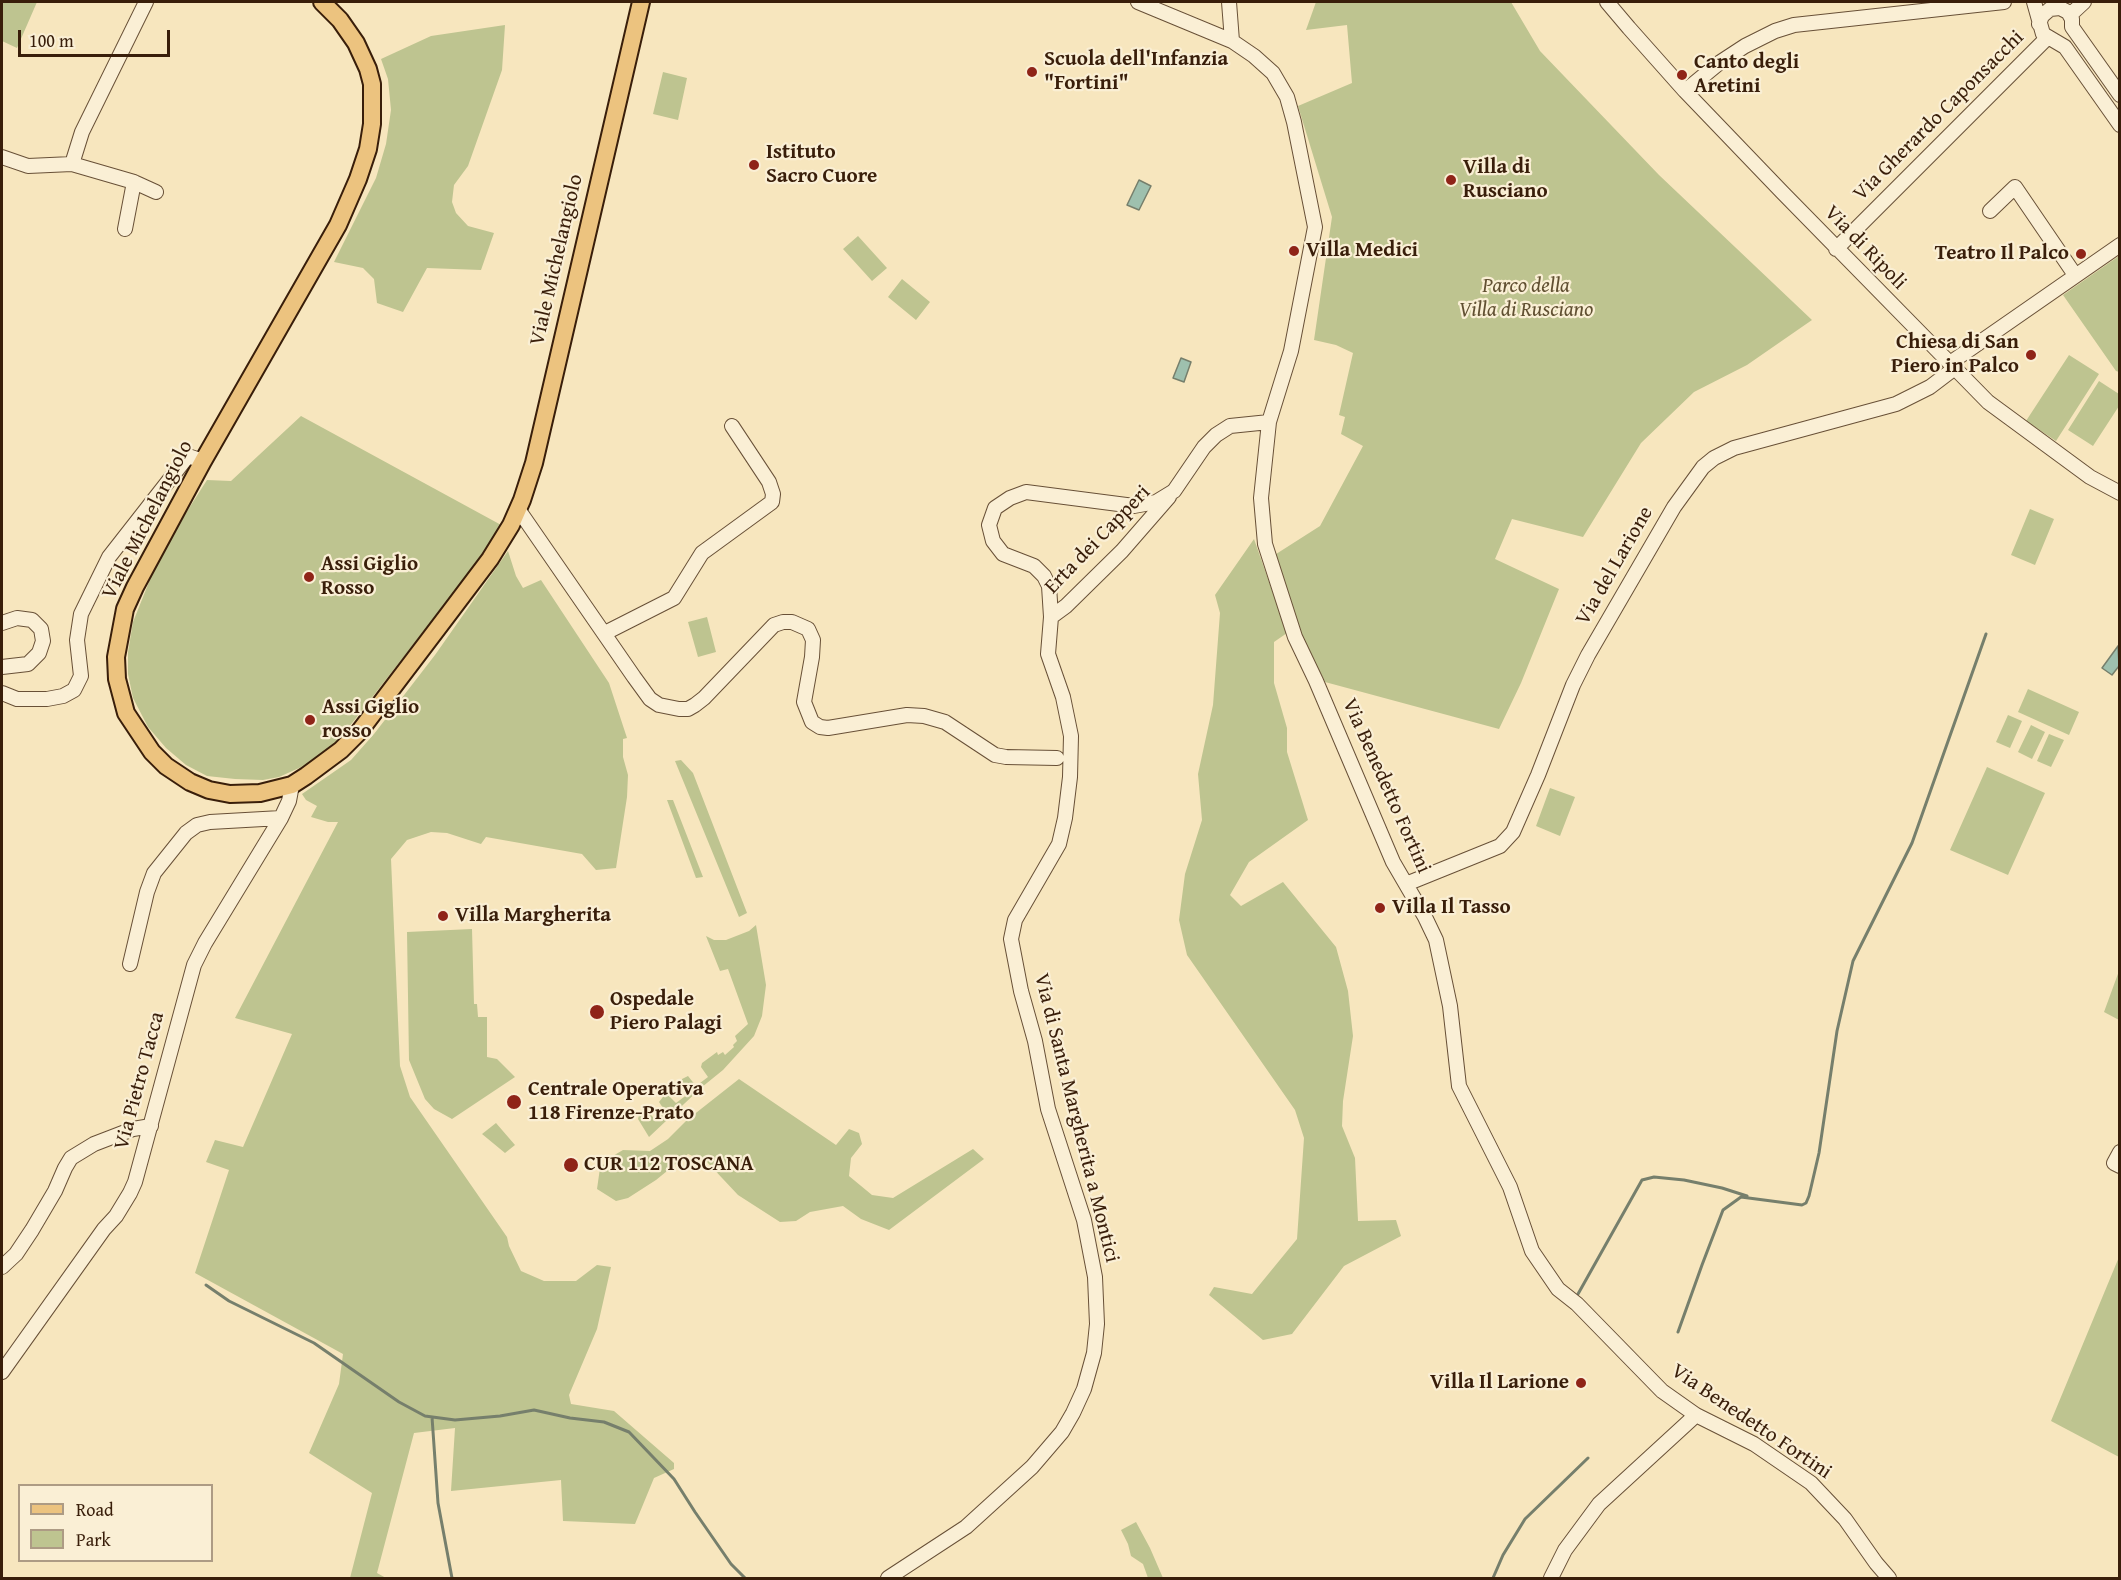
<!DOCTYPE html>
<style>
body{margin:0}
#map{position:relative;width:2121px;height:1580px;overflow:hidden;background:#f7e6be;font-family:"Gentium Book Plus",serif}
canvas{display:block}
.frame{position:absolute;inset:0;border:3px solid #391e0a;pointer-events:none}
.legend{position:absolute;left:18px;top:1484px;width:195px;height:78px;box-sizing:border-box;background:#faefd5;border:2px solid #ad9b84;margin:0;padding:8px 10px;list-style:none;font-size:18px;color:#391e0a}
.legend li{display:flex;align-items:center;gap:12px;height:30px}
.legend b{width:30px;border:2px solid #ad9b84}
.scale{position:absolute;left:18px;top:30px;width:152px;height:27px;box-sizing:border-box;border:3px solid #391e0a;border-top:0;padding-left:8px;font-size:18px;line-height:21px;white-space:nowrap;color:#391e0a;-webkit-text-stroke:4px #faefd5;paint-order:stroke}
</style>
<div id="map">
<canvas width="2121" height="1580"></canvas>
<div class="frame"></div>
<ul class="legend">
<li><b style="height:8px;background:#ecc37f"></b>Road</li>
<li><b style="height:16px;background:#bec490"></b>Park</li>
</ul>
<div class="scale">100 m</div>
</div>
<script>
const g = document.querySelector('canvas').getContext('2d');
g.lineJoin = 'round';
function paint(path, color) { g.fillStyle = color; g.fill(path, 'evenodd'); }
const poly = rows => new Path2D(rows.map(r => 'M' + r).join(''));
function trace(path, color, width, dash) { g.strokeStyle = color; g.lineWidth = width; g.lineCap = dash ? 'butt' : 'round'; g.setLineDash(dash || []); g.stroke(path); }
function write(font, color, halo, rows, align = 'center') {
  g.font = font + ' "Gentium Book Plus",serif'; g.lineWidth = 4.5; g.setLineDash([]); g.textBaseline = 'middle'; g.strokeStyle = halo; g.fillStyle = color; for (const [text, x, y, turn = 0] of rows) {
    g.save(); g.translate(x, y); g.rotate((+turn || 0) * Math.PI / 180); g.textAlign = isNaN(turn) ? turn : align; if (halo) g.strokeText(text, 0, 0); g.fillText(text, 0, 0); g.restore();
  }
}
const green = poly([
 [2,2,37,2,17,48,2,41],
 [1316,2,1511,2,1540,51,1659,175,1812,320,1747,365,1694,392,1641,443,1583,537,1512,519,1495,559,1559,589,1521,683,1499,729,1325,682,1300,631,1273,556,1320,526,1363,446,1341,434,1345,417,1339,415,1353,353,1336,345,1314,340,1332,217,1298,106,1352,83,1347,25,1306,30],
 [505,25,502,70,468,166,454,185,452,202,456,213,468,226,494,233,481,270,427,268,403,312,377,303,374,279,363,268,334,262,376,178,386,144,391,110,388,79,381,59,431,36],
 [663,72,687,78,678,120,653,114],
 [858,236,887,268,872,281,843,249],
 [2119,256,2119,372,2116,371,2063,295],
 [902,279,930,302,916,320,888,297],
 [2069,355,2099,374,2056,441,2026,421],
 [2099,381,2119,394,2119,406,2093,446,2068,430],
 [301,416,503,526,486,551,342,736,331,747,308,764,279,777,263,780,235,779,207,776,186,765,166,748,148,727,133,698,128,674,128,652,133,622,161,552,207,480,231,481],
 [2030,509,2054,519,2035,565,2011,555],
 [1254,539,1287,633,1274,642,1274,683,1287,728,1287,752,1308,820,1249,862,1230,895,1241,906,1283,882,1336,947,1348,991,1353,1036,1343,1101,1342,1126,1355,1158,1358,1221,1396,1220,1401,1236,1344,1266,1292,1334,1263,1340,1209,1295,1214,1287,1252,1294,1297,1239,1304,1138,1295,1110,1187,955,1179,920,1185,874,1202,820,1198,774,1213,705,1220,613,1215,595],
 [508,551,516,576,523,588,541,580,609,683,627,738,623,739,623,757,628,775,627,797,616,868,596,870,582,854,486,837,481,844,447,833,431,832,407,840,391,859,400,1066,410,1097,507,1237,509,1246,521,1271,544,1281,576,1281,597,1265,611,1267,597,1329,569,1395,571,1404,614,1411,674,1463,674,1469,654,1478,635,1524,563,1521,561,1480,451,1491,455,1428,414,1433,377,1573,386,1578,350,1578,372,1493,309,1453,339,1384,343,1354,195,1273,229,1170,206,1162,215,1140,243,1147,292,1034,235,1018,338,822,328,822,311,817,317,806,306,800,302,794,351,760,374,734,435,655],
 [707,617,716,652,698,657,688,622],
 [2028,689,2079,712,2069,735,2018,712],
 [2008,715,2022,721,2010,748,1996,742],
 [2031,725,2045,732,2032,759,2018,752],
 [2049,734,2064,740,2051,767,2037,761],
 [681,760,693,773,747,913,739,917,675,761],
 [1987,767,2045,793,2008,875,1950,850],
 [1550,788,1575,797,1560,836,1536,826],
 [667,800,673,800,703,877,696,878],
 [756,925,766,985,762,1016,754,1036,723,1070,702,1087,649,1137,638,1119,639,1115,646,1110,655,1119,665,1111,659,1102,666,1093,676,1103,688,1094,680,1084,682,1079,688,1076,696,1086,708,1077,701,1067,702,1063,717,1052,718,1055,723,1052,725,1055,734,1047,733,1045,737,1041,735,1036,748,1024,728,969,720,971,706,936,714,940,726,940,749,931],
 [472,929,474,1004,477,1004,478,1017,487,1017,487,1057,497,1059,515,1077,452,1119,434,1109,425,1099,409,1060,407,932],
 [2119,971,2120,1020,2119,1020,2104,1012],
 [739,1079,836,1145,849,1129,859,1133,862,1144,851,1158,849,1176,872,1195,893,1198,973,1149,984,1159,889,1230,861,1219,843,1206,810,1212,796,1221,780,1222,738,1195,707,1162,688,1154,656,1180,628,1198,616,1201,597,1189,600,1168,611,1157,623,1150,650,1151,668,1139,687,1120],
 [496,1123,515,1145,505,1153,482,1134],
 [2119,1257,2119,1457,2051,1421],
 [1136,1522,1150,1548,1163,1578,1148,1578,1143,1564,1131,1556,1128,1544,1121,1530]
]);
const water = poly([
 [1139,180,1151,186,1139,210,1127,205,1139,180],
 [1181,358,1191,362,1184,382,1173,378,1181,358],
 [2118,646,2119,666,2112,675,2102,668,2118,646]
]);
const stream = poly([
 [206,1285,229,1301,314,1343,399,1402,425,1416,455,1420,500,1416,534,1410,570,1418,604,1422,629,1432,674,1479,695,1512,731,1564,745,1578],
 [1578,1294,1642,1180,1654,1177,1684,1180,1722,1188,1747,1196],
 [1678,1332,1702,1265,1723,1210,1741,1197,1802,1205,1806,1203,1809,1196,1819,1153,1837,1031,1853,961,1912,843,1986,634],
 [432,1417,438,1503,452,1578],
 [1493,1578,1503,1555,1525,1519,1588,1458]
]);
const minor = poly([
 [1138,2,1232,41,1254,56,1273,73,1287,97,1294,122,1315,227,1291,351,1269,422,1261,498,1265,544,1295,637,1316,681,1393,862,1425,917,1436,940,1450,1006,1459,1086,1510,1187,1532,1251,1558,1289,1577,1304,1662,1391,1696,1415,1754,1444,1811,1483,1845,1519,1876,1563,1889,1578],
 [1229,2,1232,41],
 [1607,2,1629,28,1685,91,1782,192,1988,402,2090,477,2120,493],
 [2034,2,2043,34,2065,47,2120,125],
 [2070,15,2084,2],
 [2039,24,2042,16,2050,9,2060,8,2068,12,2072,19,2072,27,2120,95],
 [1685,91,1719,63,1745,46,1775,31,1794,25,2004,2],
 [2,157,28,166,72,164,82,132,146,2],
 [72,164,134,182,156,192],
 [1990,211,2015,187,2075,275],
 [125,229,134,182],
 [1836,249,2047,38],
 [1950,363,2120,245],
 [518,509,634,677,650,699,659,705,679,709,688,709,695,705,704,698,774,625,783,622,792,622,808,629,813,640,812,657,804,702,812,722,820,727,828,728,907,715,924,716,945,722,995,755,1006,757,1057,758],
 [1051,617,1066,606,1122,551,1169,497],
 [2,623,17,618,32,620,41,629,43,641,39,653,28,664,2,667],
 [605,633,674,598,702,553,772,502,773,494,769,482,732,426],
 [2,693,17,699,47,699,63,696,74,690,81,676,77,640,81,614,109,557,188,456,203,461],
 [1406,884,1500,846,1513,832,1538,775,1573,685,1588,655,1674,507,1703,467,1714,458,1734,448,1896,404,1930,387,1955,368],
 [130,964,147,892,154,873,186,833,197,825,210,822,281,818],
 [2120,1152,2114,1163,2120,1166],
 [2,1267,16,1254,32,1230,55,1191,65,1168,71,1158,94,1144,133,1129,151,1126],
 [2,1372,104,1229,116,1216,130,1193,135,1182,194,965,205,943,281,818,289,801,292,785],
 [888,1578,966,1527,1032,1467,1062,1432,1073,1413,1084,1389,1094,1353,1097,1324,1095,1277,1084,1220,1048,1109,1035,1041,1021,991,1011,939,1015,920,1059,844,1065,818,1070,777,1071,736,1063,697,1048,654,1051,617,1049,586,1044,576,1034,566,1003,554,993,541,989,525,995,508,1010,498,1026,492,1134,506,1156,502,1174,491,1204,447,1216,435,1230,426,1269,422],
 [1551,1578,1565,1550,1599,1504,1696,1415]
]);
const major = poly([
 [322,2,340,20,356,43,368,69,372,84,372,124,368,149,358,179,338,225,203,461,135,587,125,609,116,657,117,679,126,713,152,752,166,766,190,782,209,790,230,794,260,793,292,785,306,776,341,750,359,732,450,612,490,559,511,525,522,500,534,463,641,2]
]);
const markers = [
 [1032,72,6,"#8f2418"],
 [1682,75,6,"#8f2418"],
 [754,165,6,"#8f2418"],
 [1451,180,6,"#8f2418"],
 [1294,251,6,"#8f2418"],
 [2081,254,6,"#8f2418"],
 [2031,355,6,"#8f2418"],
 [309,577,6,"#8f2418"],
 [310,720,6,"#8f2418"],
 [1380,908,6,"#8f2418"],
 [443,916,6,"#8f2418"],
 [597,1012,8,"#8f2418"],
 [514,1102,8,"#8f2418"],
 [571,1165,8,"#8f2418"],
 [1581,1383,6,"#8f2418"]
];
const poiNames = [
 ["Scuola dell'Infanzia",1044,60],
 ["\"Fortini\"",1044,84],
 ["Canto degli",1694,63],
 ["Aretini",1694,87],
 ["Istituto",766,153],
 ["Sacro Cuore",766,177],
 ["Villa di",1463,168],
 ["Rusciano",1463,192],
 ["Villa Medici",1306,251],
 ["Teatro Il Palco",2069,254,"right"],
 ["Chiesa di San",2019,343,"right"],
 ["Piero in Palco",2019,367,"right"],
 ["Assi Giglio",321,565],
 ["Rosso",321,589],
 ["Assi Giglio",322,708],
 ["rosso",322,732],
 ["Villa Il Tasso",1392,908],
 ["Villa Margherita",455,916],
 ["Ospedale",610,1000],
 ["Piero Palagi",610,1024],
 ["Centrale Operativa",528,1090],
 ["118 Firenze-Prato",528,1114],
 ["CUR 112 TOSCANA",584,1165],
 ["Villa Il Larione",1569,1383,"right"]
];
const streetNames = [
 ["Via Gherardo Caponsacchi",1939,116,-45],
 ["Via di Ripoli",1865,248,46],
 ["Viale Michelangiolo",557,260,-77],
 ["Viale Michelangiolo",148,520,-63],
 ["Erta dei Capperi",1098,540,-46],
 ["Via del Larione",1615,566,-60],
 ["Via Benedetto Fortini",1386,786,66],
 ["Via Pietro Tacca",140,1081,-75],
 ["Via di Santa Margherita a Montici",1076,1118,76],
 ["Via Benedetto Fortini",1751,1422,34]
];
const parkNames = [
 ["Parco della",1526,287],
 ["Villa di Rusciano",1526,311]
];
paint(green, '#bec490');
paint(water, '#9ec0ae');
trace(water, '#767f6c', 1.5);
trace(stream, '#767f6c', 3);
trace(minor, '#685037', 16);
trace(major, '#391e0a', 20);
trace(minor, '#faefd5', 14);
trace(major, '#ecc37f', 16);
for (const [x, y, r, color] of markers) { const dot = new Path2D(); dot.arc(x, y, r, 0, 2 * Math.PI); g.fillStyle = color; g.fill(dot); trace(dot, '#faefd5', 2); }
write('bold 21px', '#391e0a', '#faefd5', poiNames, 'left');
write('21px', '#391e0a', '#faefd5', streetNames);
write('italic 21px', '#615032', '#faefd5', parkNames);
</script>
